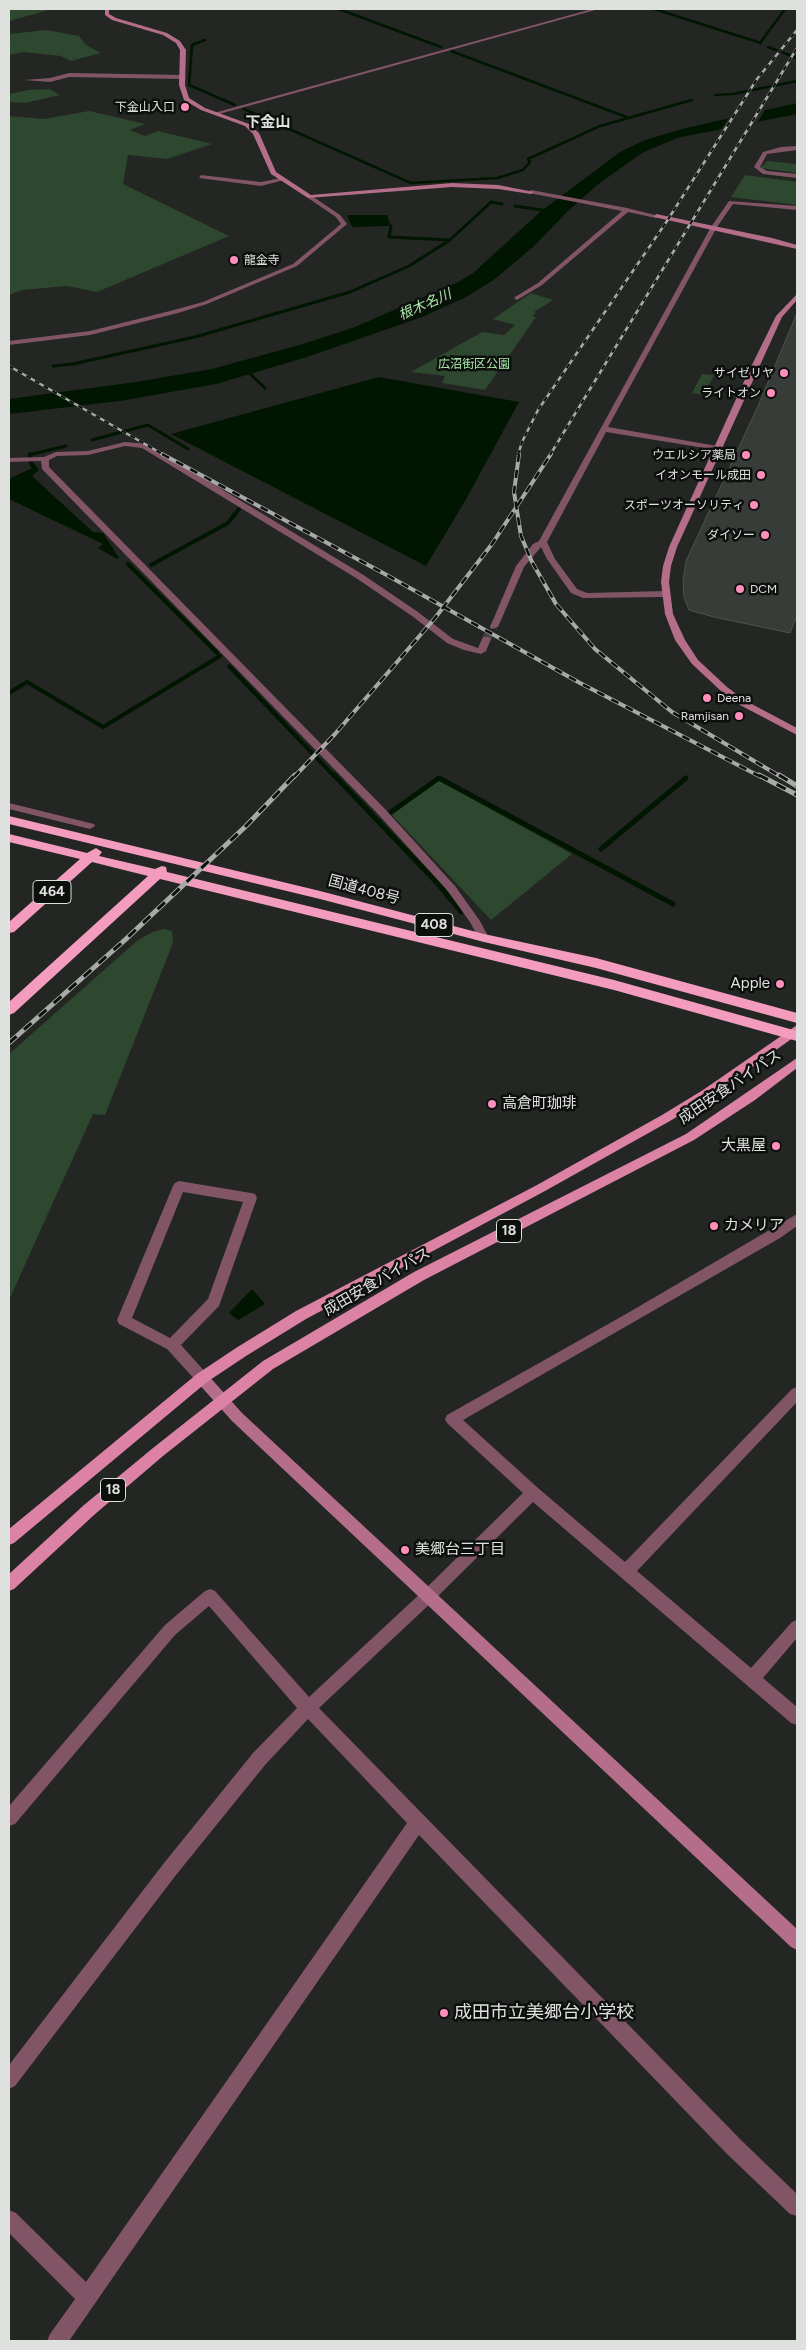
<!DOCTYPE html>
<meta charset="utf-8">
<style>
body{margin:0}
#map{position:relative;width:806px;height:2350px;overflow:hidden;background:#232623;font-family:Figtree,sans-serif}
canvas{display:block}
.frame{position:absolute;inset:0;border:10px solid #dfe1df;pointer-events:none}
</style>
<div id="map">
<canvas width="806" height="2350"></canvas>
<div class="frame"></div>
</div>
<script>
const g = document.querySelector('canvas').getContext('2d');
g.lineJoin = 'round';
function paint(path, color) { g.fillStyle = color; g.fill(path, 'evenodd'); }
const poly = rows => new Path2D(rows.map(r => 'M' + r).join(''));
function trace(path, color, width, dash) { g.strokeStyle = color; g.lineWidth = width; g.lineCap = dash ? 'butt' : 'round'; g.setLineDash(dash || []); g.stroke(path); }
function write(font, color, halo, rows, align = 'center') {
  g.font = font + ' Figtree,"Noto Sans JP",sans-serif'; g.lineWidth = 5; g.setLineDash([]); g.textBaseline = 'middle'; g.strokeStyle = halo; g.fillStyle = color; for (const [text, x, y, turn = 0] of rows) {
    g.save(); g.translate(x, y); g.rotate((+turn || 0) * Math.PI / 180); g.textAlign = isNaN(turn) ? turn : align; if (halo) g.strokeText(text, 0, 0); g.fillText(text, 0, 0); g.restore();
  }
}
const green = poly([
 [9,9,73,9,49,10,9,21],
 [46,30,79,36,86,45,101,53,71,61,61,56,23,52,9,55,9,34],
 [49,89,60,95,25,103,9,102,9,94,28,90],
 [89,111,145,124,130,130,145,136,158,131,212,144,167,159,128,155,123,184,229,236,97,292,67,286,22,290,9,295,9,116,44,119],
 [767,161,797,164,797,173,760,168],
 [745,175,797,182,797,205,731,197],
 [531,293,553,300,534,312,536,313,532,316,536,317,485,390,442,383,445,376,411,372,482,332,504,335,515,325,493,319],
 [702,374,714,375,704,395,692,393],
 [438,780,572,854,491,920,392,815],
 [164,929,172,931,173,943,105,1115,93,1114,9,1300,9,1054,138,940,153,932]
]);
const water = poly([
 [797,103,797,114,677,138,642,153,597,185,568,211,533,247,495,279,466,297,422,317,307,357,216,384,120,401,9,414,9,399,136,382,212,369,303,344,355,327,458,282,472,274,540,212,620,152,645,140,686,128],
 [347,215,387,215,391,226,352,227],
 [379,377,519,402,465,501,426,566,171,434],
 [34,463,39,470,32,476,93,532,103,533,119,558,117,559,98,548,103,544,9,499,9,479,32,468,29,465],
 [252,1289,265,1304,238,1320,229,1313]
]);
const pier = poly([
 [766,108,757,124,720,131,730,116]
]);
const streamFar3 = poly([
 [339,9,441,47],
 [654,9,761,43],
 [205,40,192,45,189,85,235,105],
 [760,43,785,9],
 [768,47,797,58],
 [451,51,629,118],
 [715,95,733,94,797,81],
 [244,109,411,183,497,178,523,170,530,162,528,159,600,126,692,100]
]);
const streamFar2 = poly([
 [515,206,550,211],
 [391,226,389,237,450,240,491,202,502,204],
 [53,366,73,364,195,337,350,292,409,266,450,240],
 [245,369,265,388],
 [92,440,148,425,188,449],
 [29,455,66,446]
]);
const streamFar1 = poly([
 [30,454,31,463],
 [128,564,217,653],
 [151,565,228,523,239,509],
 [229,666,335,777],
 [9,693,27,682,103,727,220,656]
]);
const stream = poly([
 [334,775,438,884,461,912],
 [391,812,439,778,673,904],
 [601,849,686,778]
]);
const building = poly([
 [797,313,797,615,790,633,714,617,689,610,684,597,683,581,686,561,758,406,797,313]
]);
const streetTunnel = poly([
 [486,639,494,627]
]);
const street = poly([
 [592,9,599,9,219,114,214,113,592,9],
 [69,73,183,75,186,77,183,79,69,77,50,82,24,80,50,78,69,73],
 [797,146,797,150,767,154,760,167,767,171,797,174,797,178,763,174,754,167,763,152,781,147,797,146],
 [201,175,261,182,281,178,284,180,261,186,199,178,201,175],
 [531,190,627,208,659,216,656,218,628,212,542,285,517,300,514,298,515,297,538,283,622,211,529,193,531,190],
 [308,196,312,196,340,215,347,224,297,266,207,304,178,313,90,335,9,345,9,341,90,331,174,310,203,302,293,264,341,224,336,217,308,198,308,196],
 [729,201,797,206,797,210,733,204,717,227,608,427,717,446,721,448,717,450,606,432,547,542,555,559,577,589,587,593,665,591,669,594,665,597,583,598,571,593,547,559,541,547,524,567,498,627,491,629,490,627,516,566,533,544,539,541,711,227,729,201],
 [125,442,147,444,362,574,418,612,453,639,478,648,483,637,489,637,491,639,486,651,481,654,464,650,447,643,412,616,356,578,142,448,125,446,88,455,57,456,49,460,49,467,385,809,455,886,480,921,489,938,488,941,480,941,470,922,447,890,377,813,42,469,41,461,9,462,9,458,44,457,56,452,88,451,125,442],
 [9,803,94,824,95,826,90,829,9,809,9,803],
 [179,1181,251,1193,255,1194,257,1198,219,1306,181,1345,207,1374,209,1378,207,1382,202,1384,197,1382,167,1349,119,1324,117,1320,173,1186,175,1183,179,1181],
 [183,1192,243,1202,208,1299,170,1338,132,1318,183,1192],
 [797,1214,797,1226,780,1238,463,1420,538,1488,625,1562,792,1389,797,1387,797,1402,637,1571,751,1668,792,1622,797,1620,797,1638,763,1678,797,1707,797,1725,791,1723,533,1502,433,1601,319,1708,741,2140,797,2194,797,2216,790,2214,727,2154,419,1835,69,2341,47,2341,50,2334,75,2299,9,2233,9,2210,16,2213,86,2282,407,1823,308,1719,265,1765,176,1875,15,2086,9,2089,9,2065,164,1863,253,1753,297,1708,209,1606,175,1635,15,1824,9,1826,9,1806,165,1625,205,1591,210,1589,215,1591,309,1697,423,1591,523,1493,447,1423,445,1419,447,1415,626,1314,797,1214]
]);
const secondary = poly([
 [105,9,109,9,109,14,116,18,167,33,180,41,186,50,185,85,189,98,205,108,249,124,259,133,276,172,311,195,452,183,498,185,534,192,531,194,498,189,452,187,308,198,271,174,253,134,245,126,201,110,184,100,179,85,180,50,176,43,163,35,112,20,105,15,105,9],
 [656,214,772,238,797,245,797,249,654,217,656,214],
 [797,294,797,300,782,317,677,547,671,566,669,582,673,614,685,640,698,660,727,687,746,701,797,728,797,735,740,705,721,691,692,664,675,640,665,614,661,582,663,566,669,547,746,377,776,316,797,294],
 [202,1372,207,1374,242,1413,797,1929,797,1950,791,1947,232,1421,197,1382,195,1378,197,1374,202,1372]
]);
const primary = poly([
 [797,1025,797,1035,711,1096,670,1121,545,1191,306,1319,246,1356,207,1382,14,1543,9,1545,9,1529,197,1374,236,1348,296,1311,537,1185,662,1115,703,1090,797,1025],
 [797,1058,797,1068,755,1100,694,1140,424,1280,273,1369,163,1456,94,1515,14,1589,9,1591,9,1574,84,1505,153,1448,263,1361,414,1272,686,1134,797,1058]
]);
const highway = poly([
 [9,816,320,891,484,934,596,958,797,1013,797,1023,596,968,484,942,320,899,9,824,9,816],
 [9,834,87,853,96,848,102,852,99,856,155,869,162,866,166,867,167,872,614,980,797,1031,797,1041,614,990,160,879,14,1013,9,1015,9,1002,148,876,92,862,14,932,9,933,9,922,80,859,9,842,9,834]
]);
const railFar2 = poly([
 [9,366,164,455],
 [518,455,522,442,538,410,667,221,757,79,797,30],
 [550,455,797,48]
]);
const railFar1 = poly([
 [162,454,383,573,580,683,761,777],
 [519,454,514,492,521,536,532,562,556,604,595,649,672,712,781,777],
 [294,777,335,734,435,618,492,544,551,454]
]);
const rail = poly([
 [759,775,797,795],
 [779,775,797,786],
 [9,1043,126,939,246,826,295,775]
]);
const markers = [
 [185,107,5,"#fe8ebc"],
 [234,260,5,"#fe8ebc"],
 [784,373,5,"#fe8ebc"],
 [771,393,5,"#fe8ebc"],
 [746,455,5,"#fe8ebc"],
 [761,475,5,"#fe8ebc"],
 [754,505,5,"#fe8ebc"],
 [765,535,5,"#fe8ebc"],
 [740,589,5,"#fe8ebc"],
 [707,698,5,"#fe8ebc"],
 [739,716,5,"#fe8ebc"],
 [780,984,5,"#fe8ebc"],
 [492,1104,5,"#fe8ebc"],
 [776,1146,5,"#fe8ebc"],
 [714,1226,5,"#fe8ebc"],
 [405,1550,5,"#fe8ebc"],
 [444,2013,5,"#fe8ebc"]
];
const farPoinames = [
 ["下金山入口",175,107],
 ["龍金寺",244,260,"left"],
 ["サイゼリヤ",774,373],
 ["ライトオン",761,393],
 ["ウエルシア薬局",736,455],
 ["イオンモール成田",751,475],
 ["スポーツオーソリティ",744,505],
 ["ダイソー",755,535],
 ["DCM",750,589,"left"],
 ["Deena",717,698,"left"],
 ["Ramjisan",729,716]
];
const farParknames = [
 ["広沼街区公園",474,364]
];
const farWaternames = [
 ["根木名川",425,305,-24]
];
const shields = [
 [52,892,38],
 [434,925,38],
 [509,1231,25],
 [113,1490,25]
];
const shieldNames = [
 ["464",52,892],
 ["408",434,925],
 ["18",509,1231],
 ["18",113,1490]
];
const farQuarternames = [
 ["下金山",268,123]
];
const streetNames = [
 ["国道408号",364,890,15],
 ["成田安食バイパス",730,1087,-34],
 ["成田安食バイパス",377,1282,-30]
];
const poiNames = [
 ["Apple",770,984,"right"],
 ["高倉町珈琲",502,1104],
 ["大黒屋",766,1146,"right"],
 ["カメリア",724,1226],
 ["美郷台三丁目",415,1550]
];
const nearPoinames = [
 ["成田市立美郷台小学校",454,2013]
];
paint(green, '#2e472f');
paint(water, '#001600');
paint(pier, '#232623');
trace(streamFar3, '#001600', 2.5);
trace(streamFar2, '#001600', 3);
trace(streamFar1, '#001600', 4);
trace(stream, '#001600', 5);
paint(building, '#383c38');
trace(building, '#4e524e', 1);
trace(streetTunnel, '#3f423f', 9, [9, 4.5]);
paint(street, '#815565');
paint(secondary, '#b46e89');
paint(primary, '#dc82a5');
paint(highway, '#f49cbe');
trace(railFar2, '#a8aaa8', 2.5);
trace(railFar1, '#a8aaa8', 4);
trace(rail, '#a8aaa8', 5);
trace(railFar2, '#0d0f0d', 2, [5]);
trace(railFar1, '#0d0f0d', 2.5, [8]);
trace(rail, '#0d0f0d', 3, [10]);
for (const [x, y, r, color] of markers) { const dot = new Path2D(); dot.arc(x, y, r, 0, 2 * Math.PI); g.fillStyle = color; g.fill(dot); trace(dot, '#0d0f0d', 2); }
write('12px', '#dfe1df', '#0d0f0d', farPoinames, 'right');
write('12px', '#a7e9a9', '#0d0f0d', farParknames);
write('italic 14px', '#a5e7a7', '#0d0f0d', farWaternames);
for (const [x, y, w] of shields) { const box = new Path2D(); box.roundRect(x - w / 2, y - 11.5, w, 23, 4); g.fillStyle = '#0d0f0d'; g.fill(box); trace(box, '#dfe1df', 1); }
write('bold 14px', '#dfe1df', null, shieldNames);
write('bold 15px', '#dfe1df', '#0d0f0d', farQuarternames);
write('15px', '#dfe1df', '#0d0f0d', streetNames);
write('15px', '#dfe1df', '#0d0f0d', poiNames, 'left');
write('18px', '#dfe1df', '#0d0f0d', nearPoinames, 'left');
</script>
